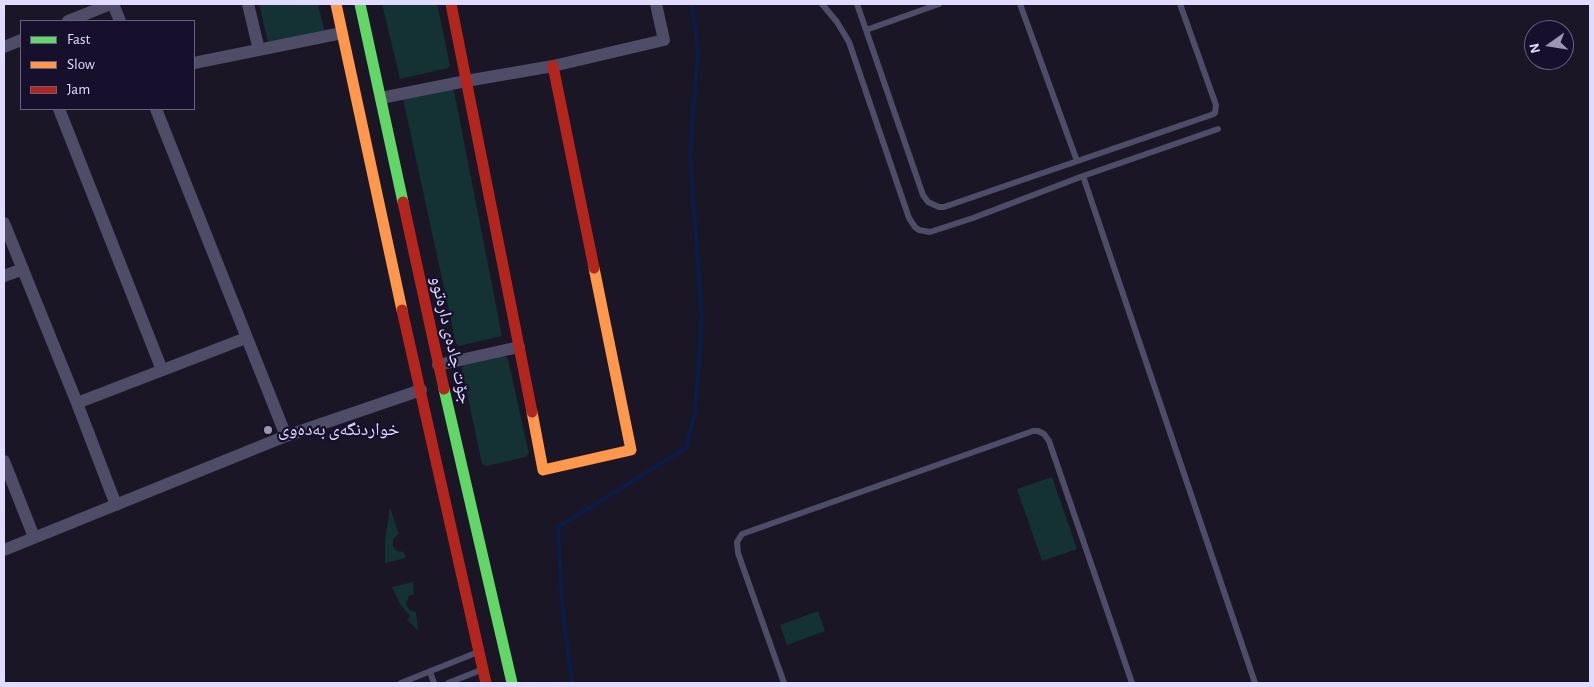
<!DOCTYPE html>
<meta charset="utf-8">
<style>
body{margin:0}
#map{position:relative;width:1594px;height:687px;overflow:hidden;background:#1a1626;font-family:"Alegreya Sans",sans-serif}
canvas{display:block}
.frame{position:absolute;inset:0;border:5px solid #e1dbff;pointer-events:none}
.legend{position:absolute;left:20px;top:20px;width:175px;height:90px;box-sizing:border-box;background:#17102c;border:1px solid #686180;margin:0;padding:6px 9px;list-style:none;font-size:15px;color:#e1dbff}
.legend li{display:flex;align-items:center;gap:10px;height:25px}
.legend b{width:25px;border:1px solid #686180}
.north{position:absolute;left:1524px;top:20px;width:50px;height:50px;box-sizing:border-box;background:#17102c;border:1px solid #686180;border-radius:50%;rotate:257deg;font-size:14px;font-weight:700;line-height:20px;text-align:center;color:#e1dbff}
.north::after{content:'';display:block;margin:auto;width:18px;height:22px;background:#9b96b3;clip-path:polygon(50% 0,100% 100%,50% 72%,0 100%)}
</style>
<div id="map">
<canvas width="1594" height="687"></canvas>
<div class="frame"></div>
<ul class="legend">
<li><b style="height:6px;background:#63d668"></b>Fast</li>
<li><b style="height:6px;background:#ff974d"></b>Slow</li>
<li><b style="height:6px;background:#b3261e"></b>Jam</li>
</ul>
<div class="north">N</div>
</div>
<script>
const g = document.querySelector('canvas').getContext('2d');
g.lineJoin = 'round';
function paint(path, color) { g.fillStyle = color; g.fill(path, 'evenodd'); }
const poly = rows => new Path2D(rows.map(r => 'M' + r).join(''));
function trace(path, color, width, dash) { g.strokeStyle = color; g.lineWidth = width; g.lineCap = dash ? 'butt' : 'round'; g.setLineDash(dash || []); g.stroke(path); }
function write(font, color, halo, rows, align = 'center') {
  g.font = font + ' "Alegreya Sans","Noto Naskh Arabic",sans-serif'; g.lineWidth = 4.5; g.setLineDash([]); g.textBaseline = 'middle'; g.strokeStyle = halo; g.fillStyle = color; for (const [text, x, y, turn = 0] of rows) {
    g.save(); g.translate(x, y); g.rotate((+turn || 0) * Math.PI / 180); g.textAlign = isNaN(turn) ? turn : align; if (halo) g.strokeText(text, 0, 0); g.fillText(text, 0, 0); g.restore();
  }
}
const green = poly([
 [259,4,318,4,325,33,268,42],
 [382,4,437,4,450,65,448,68,400,79],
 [451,88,454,91,502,336,459,346,456,343,403,99],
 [505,356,508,359,529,454,525,457,487,466,482,464,462,369,464,365],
 [1052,477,1077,549,1042,561,1017,489],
 [390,508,399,534,393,539,393,547,397,551,404,552,406,558,385,563,385,541],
 [413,582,414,594,409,596,406,603,409,610,416,612,418,630,407,620,410,616,400,604,392,587],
 [818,611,825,631,787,645,780,625]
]);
const stream = poly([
 [572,683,562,603,558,527,686,448,695,412,702,320,690,155,698,52,692,4]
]);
const lane = poly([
 [822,4,837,22,849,42,909,218,915,227,919,230,930,232,973,218,1083,176,1218,129],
 [857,4,923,195,928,202,939,207,944,207,1211,115,1215,113,1216,105,1180,4],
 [1020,4,1077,161],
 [866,30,939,4],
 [1083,176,1255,683],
 [430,672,434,683],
 [401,683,478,652],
 [448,683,481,670],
 [784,683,738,553,737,542,742,534,1033,431,1038,431,1044,434,1049,441,1132,683]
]);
const street = poly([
 [113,4,120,21],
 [248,4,259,50],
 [68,21,111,4],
 [4,47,21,40],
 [194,63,342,33],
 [381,98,466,81,553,66,664,40,656,4],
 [59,109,162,370],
 [156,109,286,436],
 [4,223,77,403,116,505],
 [4,276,23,269],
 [438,365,519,347],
 [77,403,246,338],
 [4,461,34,537],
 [4,550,286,436,421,390]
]);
const fast = poly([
 [360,4,403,202],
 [444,389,512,683]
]);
const slow = poly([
 [336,4,402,310],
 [532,412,543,470,631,450,594,268]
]);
const jam = poly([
 [451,4,532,412],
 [553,66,594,268],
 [403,202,444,389],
 [402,310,486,683]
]);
const markers = [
 [268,430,5,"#9b96b3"]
];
const streetNames = [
 ["جۆت جادەی دارەتوو",451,340,77]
];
const poiNames = [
 ["خواردنگەی بەدەوی",278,430]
];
paint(green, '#143134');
trace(stream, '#0b1c49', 4);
trace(lane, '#4e4c66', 6);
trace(street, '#4e4c66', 12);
trace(fast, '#63d668', 11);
trace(slow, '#ff974d', 11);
trace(jam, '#b3261e', 11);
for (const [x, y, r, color] of markers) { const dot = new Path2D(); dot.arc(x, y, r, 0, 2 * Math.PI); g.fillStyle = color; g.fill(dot); trace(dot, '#17102c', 2); }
write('18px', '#e1dbff', '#17102c', streetNames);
write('18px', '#e1dbff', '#17102c', poiNames, 'left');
</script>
